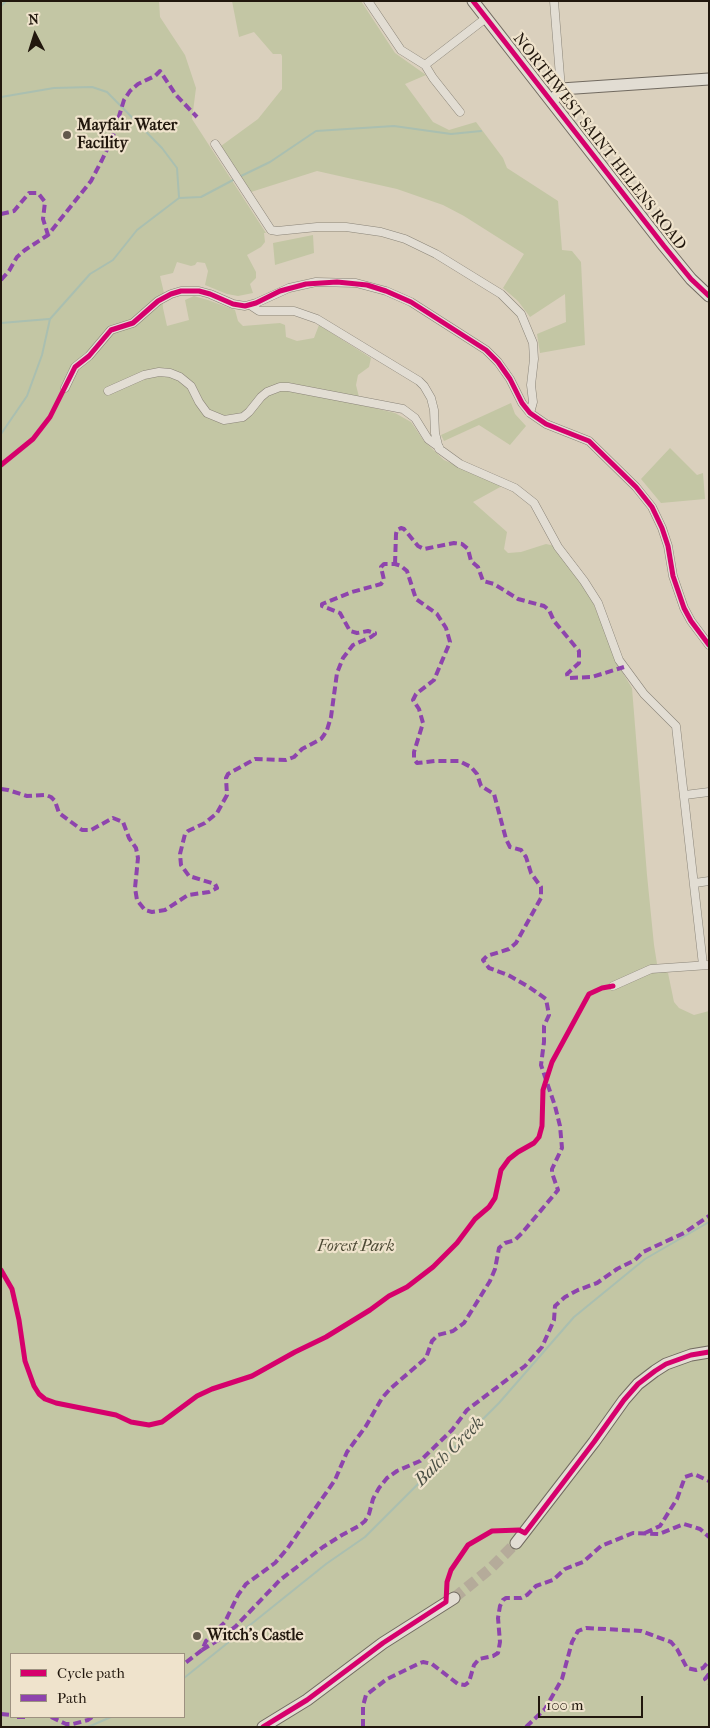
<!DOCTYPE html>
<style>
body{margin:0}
#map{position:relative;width:710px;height:1728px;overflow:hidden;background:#dad0bd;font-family:"IM FELL French Canon",serif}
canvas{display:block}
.frame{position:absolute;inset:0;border:2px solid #21170d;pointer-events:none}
.legend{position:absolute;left:10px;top:1653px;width:175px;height:65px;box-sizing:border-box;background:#efe3cc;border:1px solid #9d9180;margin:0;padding:6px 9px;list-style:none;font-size:15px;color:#21170d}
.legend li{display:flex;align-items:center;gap:10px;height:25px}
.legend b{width:25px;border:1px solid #9d9180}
.north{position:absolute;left:10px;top:10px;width:50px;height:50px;-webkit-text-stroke:4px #efe3cc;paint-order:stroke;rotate:355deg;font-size:14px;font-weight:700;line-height:20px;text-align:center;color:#21170d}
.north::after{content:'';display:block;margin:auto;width:18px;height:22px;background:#21170d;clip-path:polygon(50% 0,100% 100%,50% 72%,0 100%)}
.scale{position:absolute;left:538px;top:1696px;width:105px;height:22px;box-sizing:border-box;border:2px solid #21170d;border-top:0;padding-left:6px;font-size:15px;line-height:18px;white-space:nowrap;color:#21170d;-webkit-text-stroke:4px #efe3cc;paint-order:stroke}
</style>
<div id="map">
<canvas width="710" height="1728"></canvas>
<div class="frame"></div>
<ul class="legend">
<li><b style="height:6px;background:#d6006c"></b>Cycle path</li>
<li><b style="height:6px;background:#8e44ad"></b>Path</li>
</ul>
<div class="north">N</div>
<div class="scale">100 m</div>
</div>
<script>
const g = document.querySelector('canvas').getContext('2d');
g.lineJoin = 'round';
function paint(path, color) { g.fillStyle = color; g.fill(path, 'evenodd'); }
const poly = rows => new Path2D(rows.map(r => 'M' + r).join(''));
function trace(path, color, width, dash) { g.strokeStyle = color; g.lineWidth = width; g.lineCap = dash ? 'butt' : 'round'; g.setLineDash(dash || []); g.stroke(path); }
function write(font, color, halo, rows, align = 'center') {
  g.font = font + ' "IM FELL French Canon",serif'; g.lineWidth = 4.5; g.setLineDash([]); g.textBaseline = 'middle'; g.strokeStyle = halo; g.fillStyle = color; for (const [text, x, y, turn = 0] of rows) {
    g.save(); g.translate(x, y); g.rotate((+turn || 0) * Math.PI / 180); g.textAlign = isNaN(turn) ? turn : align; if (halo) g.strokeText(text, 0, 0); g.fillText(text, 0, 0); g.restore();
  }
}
const green = poly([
 [1,1,159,1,160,17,185,55,196,88,192,119,266,233,264,233,265,242,261,247,247,255,256,272,256,278,250,284,253,293,238,296,227,294,205,285,208,271,205,263,197,262,195,265,191,266,177,262,173,273,160,276,164,293,162,295,163,308,167,326,189,320,185,300,194,296,208,300,235,310,238,321,243,326,280,323,285,325,286,337,297,341,314,338,319,325,371,358,369,367,358,375,356,385,361,405,395,413,411,422,424,441,444,460,502,486,473,502,507,532,504,549,508,553,521,552,546,544,555,546,592,600,618,665,632,688,647,875,654,945,658,970,668,973,674,1002,679,1008,694,1015,709,1011,709,1727,1,1727],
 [11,1654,184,1654,184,1717,11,1717],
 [232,1,361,1,395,53,426,75,405,84,433,122,449,130,476,122,503,158,507,168,558,201,562,250,572,251,581,262,585,345,540,353,537,334,566,322,565,294,530,317,518,301,503,288,524,254,464,216,443,205,397,189,317,171,251,192,221,146,258,119,282,89,282,56,281,54,273,54,254,32,239,37],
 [313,235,314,253,275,265,273,243],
 [511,403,515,414,526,426,510,445,479,425,444,441,441,435],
 [670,448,697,475,703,473,705,499,661,503,641,479]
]);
const stream = poly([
 [1,6,6,1],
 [1,97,54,88,92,87,107,92,162,148,177,168,179,197],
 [239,177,270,162,316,131,394,126,451,134,481,131],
 [1,323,49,319],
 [1,434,27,396,42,355,50,319,90,274,113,260,137,230,179,198,201,197,235,179],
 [184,1678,326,1564,365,1537,499,1403,574,1317,645,1259,709,1222],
 [88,1727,111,1717]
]);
const secondaryTunnel = poly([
 [454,1598,491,1568,516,1543]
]);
const street = poly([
 [368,1,401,50,425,65,433,78,460,112],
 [554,1,561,89],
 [425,65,486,18],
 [215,144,271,230,277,231,317,227,346,227,381,232,405,239,436,254,501,294,521,314,533,343,534,359,531,385,533,402,530,413],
 [250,305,259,311,294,311,317,319,419,381,424,386,431,398,434,410,435,433,439,449,442,451,460,464,515,488,534,503,558,547,584,581,598,603,619,660,644,694,676,726,703,965],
 [65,388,75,367,89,356,111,330,133,323,158,301,171,294,181,291,199,291,210,294,233,304,245,306,256,303,289,288,316,282,356,283,386,291,411,302,486,350,498,362,510,379,522,403,530,413,546,424,589,441,636,487,652,507,662,528,668,546,673,576,684,608,691,621,709,645],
 [108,391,144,375,159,372,170,373,180,377,191,386,199,402,207,413,224,420,243,417,249,412,261,397,267,392,280,387,288,387,403,409,415,418,428,439,439,447],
 [685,795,709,792],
 [695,883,709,881],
 [613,986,651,969,709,965]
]);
const secondary = poly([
 [473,1,664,246,691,279,709,296],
 [552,102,561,89,709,79],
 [516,1543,594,1442,624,1400,638,1384,655,1371,666,1364,691,1355,709,1352],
 [263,1727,307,1700,383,1643,454,1598]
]);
const quiet = poly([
 [1,214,14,211,29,193,38,193,45,202,43,219,48,235],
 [1,280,9,271,17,257,25,250,48,235,91,181,102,160,112,139,124,100,130,91,138,84,155,76,160,71,176,95,197,117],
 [395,564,396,534,397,530,401,528,404,529,418,546,424,549,454,543,462,544,468,549,471,561,478,567,483,581,494,584,518,599,544,606,549,610,554,621,579,651,579,663,567,674,568,678,592,677,624,667],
 [1,789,8,790,27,796,46,795,51,797,55,801,59,813,82,830,91,830,113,818,123,822,129,838,136,848,138,858,135,888,137,900,145,910,152,912,165,910,188,895,209,892,217,888,215,884,189,876,181,865,180,854,185,834,188,831,205,823,217,813,227,795,226,778,228,774,255,759,286,760,294,757,302,749,321,739,324,735,327,730,331,717,337,673,343,658,353,645,371,637,375,634,375,633,368,631,357,633,350,631,340,613,322,606,322,604,352,592,381,584,384,580,381,567,384,564,395,564,401,566,407,571,416,599,437,614,446,628,450,642,434,680,416,694,413,700,419,709,423,723,414,752,414,759,417,763,435,761,459,761,471,767,477,774,481,786,494,794,506,839,510,847,521,850,526,857,531,873,541,887,541,898,516,943,509,949,487,956,483,960,489,968,508,975,529,987,546,999,549,1015,544,1026,544,1042,541,1065,555,1106,560,1126,562,1148,552,1169,552,1173,558,1190,522,1233,515,1240,505,1243,499,1248,495,1269,490,1281,464,1323,453,1331,438,1335,432,1341,426,1358,391,1388,382,1398,366,1426,347,1452,335,1480,287,1549,275,1563,246,1584,238,1595,225,1622,206,1641,202,1650,184,1664],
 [645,1533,660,1526,677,1499,685,1477,694,1474,709,1481],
 [202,1650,220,1639,236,1626,280,1580,323,1547,342,1535,359,1526,365,1521,369,1514,373,1499,379,1488,387,1478,397,1471,420,1461,452,1430,467,1410,525,1366,542,1347,554,1320,555,1306,565,1297,578,1290,597,1283,617,1269,635,1260,643,1252,684,1233,709,1216],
 [709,1674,705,1679,709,1683],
 [1,1714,11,1715],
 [17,1717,29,1717],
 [51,1717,66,1724,73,1724,88,1720,92,1717],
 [363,1727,363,1706,366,1695,387,1679,418,1664,423,1662,432,1664,458,1684,465,1685,469,1682,474,1665,479,1659,493,1656,498,1653,500,1642,498,1618,500,1606,503,1600,506,1598,521,1598,527,1595,536,1586,553,1580,565,1569,583,1562,601,1546,633,1533,659,1534,684,1524,700,1529,709,1537],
 [526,1727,545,1709,562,1679,572,1642,578,1631,586,1628,641,1631,671,1642,677,1649,687,1668,696,1670,703,1668,709,1661]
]);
const cycleway = poly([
 [473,1,664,246,691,279,709,296],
 [1,465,33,439,50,417,75,367,89,356,111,330,133,323,158,301,171,294,181,291,199,291,210,294,233,304,245,306,256,303,280,291,306,284,337,282,367,285,386,291,411,302,486,350,498,362,510,379,522,403,530,413,546,424,589,441,636,487,652,507,662,528,668,546,673,576,684,608,691,621,709,645],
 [1,1270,12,1289,19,1320,25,1361,34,1386,39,1394,45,1399,56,1403,116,1415,131,1422,149,1425,162,1422,197,1396,212,1389,252,1376,295,1352,326,1337,370,1310,389,1296,407,1287,433,1267,457,1243,475,1219,489,1207,495,1198,501,1170,509,1159,518,1152,534,1143,539,1137,542,1126,543,1090,552,1062,589,994,602,988,613,986],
 [263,1727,307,1700,383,1643,446,1602,447,1582,451,1570,468,1545,492,1531,519,1530,525,1533,594,1442,624,1400,638,1384,655,1371,666,1364,691,1355,709,1352]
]);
const markers = [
 [67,135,5,"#62584b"],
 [197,1636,5,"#62584b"]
];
const poiNames = [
 ["Mayfair Water",77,126],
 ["Facility",77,144],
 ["Witch's Castle",207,1636]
];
const streetNames = [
 ["NORTHWEST SAINT HELENS ROAD",599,142,52]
];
const parkNames = [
 ["Forest Park",356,1247]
];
const waterNames = [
 ["Balch Creek",450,1452,-45]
];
paint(green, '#c3c6a4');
trace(stream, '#aabfb0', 2);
trace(secondaryTunnel, '#b5ab9a', 11, [11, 5.5]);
trace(street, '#8a8478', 9);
trace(secondary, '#716a60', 13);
trace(street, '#e2ddd3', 8);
trace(secondary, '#e2ddd3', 11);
trace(quiet, '#8e44ad', 4, [8, 4]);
trace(cycleway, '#d6006c', 5);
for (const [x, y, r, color] of markers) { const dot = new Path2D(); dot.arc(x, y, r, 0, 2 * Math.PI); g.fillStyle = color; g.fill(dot); trace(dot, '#efe3cc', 2); }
write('bold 16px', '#21170d', '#efe3cc', poiNames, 'left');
write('16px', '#21170d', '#efe3cc', streetNames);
write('italic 16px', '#4c4934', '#efe3cc', parkNames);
write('italic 18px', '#4a4f44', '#efe3cc', waterNames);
</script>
